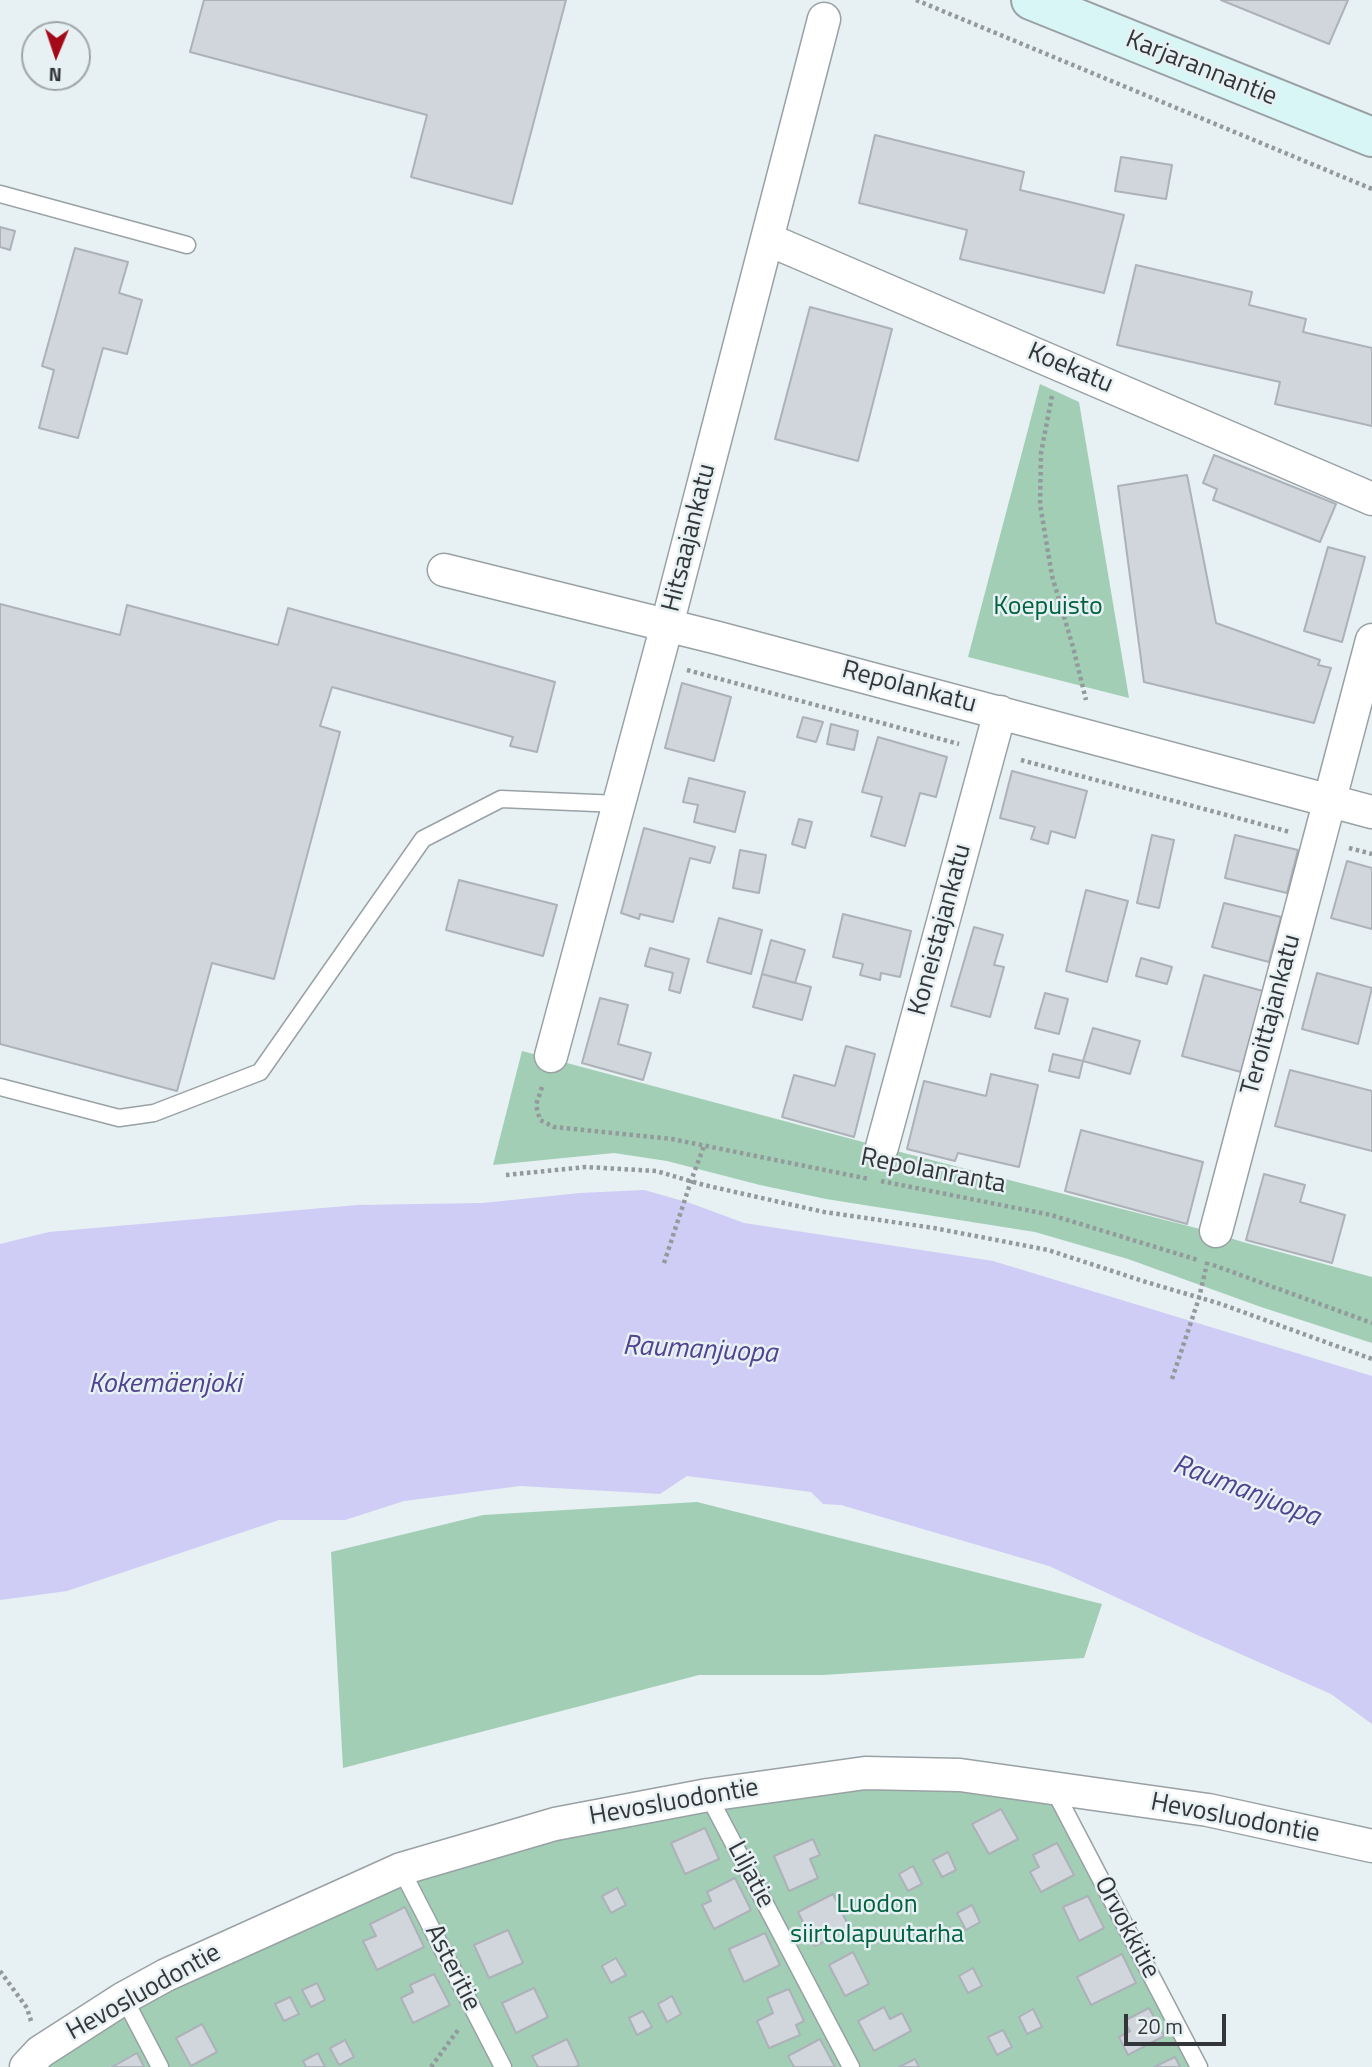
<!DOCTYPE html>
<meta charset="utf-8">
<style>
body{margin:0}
#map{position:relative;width:1372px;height:2067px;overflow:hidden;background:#e7f0f3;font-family:"Titillium Web",sans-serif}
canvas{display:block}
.north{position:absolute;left:21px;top:21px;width:70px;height:70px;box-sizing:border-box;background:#e7f0f3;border:2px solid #9fa6a8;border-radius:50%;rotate:182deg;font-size:19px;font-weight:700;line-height:28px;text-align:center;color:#333638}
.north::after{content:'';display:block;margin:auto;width:24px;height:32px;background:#a30919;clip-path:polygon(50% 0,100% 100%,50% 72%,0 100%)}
.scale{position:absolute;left:1124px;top:2014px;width:102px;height:32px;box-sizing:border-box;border:4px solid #333638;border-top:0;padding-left:9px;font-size:21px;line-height:24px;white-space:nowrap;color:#333638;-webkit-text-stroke:5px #e7f0f3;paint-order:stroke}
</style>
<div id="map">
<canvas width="1372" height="2067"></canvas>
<div class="north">N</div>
<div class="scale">20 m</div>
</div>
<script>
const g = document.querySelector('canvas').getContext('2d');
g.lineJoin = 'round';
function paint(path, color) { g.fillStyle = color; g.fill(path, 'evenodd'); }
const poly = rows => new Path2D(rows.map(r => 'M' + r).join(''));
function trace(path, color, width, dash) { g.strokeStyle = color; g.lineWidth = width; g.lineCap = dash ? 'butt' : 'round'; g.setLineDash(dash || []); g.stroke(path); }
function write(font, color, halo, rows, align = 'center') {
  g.font = font + ' "Titillium Web",sans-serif'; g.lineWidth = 5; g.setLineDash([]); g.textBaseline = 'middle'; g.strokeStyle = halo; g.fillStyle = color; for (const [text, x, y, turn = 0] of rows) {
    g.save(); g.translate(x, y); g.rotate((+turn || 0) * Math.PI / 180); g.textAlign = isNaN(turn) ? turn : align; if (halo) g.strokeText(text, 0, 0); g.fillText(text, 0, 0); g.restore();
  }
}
const green = poly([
 [1040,384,1079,402,1129,698,968,657],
 [522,1051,904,1153,1200,1229,1243,1242,1372,1277,1372,1343,1261,1307,1128,1259,1035,1232,826,1199,760,1185,667,1161,614,1153,493,1165],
 [697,1502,1102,1604,1084,1658,823,1675,699,1675,343,1768,331,1552,483,1515],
 [865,1773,1053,1788,1199,2067,26,2067,40,2052,401,1869]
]);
const water = poly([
 [644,1190,690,1203,744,1223,993,1261,1372,1376,1372,1724,1331,1694,1195,1634,1049,1566,841,1505,823,1504,811,1492,687,1476,660,1494,520,1486,404,1501,345,1520,279,1520,67,1591,0,1600,0,1244,49,1232,357,1205,483,1203,580,1193]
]);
const building = poly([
 [204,0,566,0,512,204,411,177,427,115,190,52,204,0],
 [1221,0,1348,0,1329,44,1221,0],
 [875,135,1024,172,1020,190,1124,215,1104,293,960,259,967,230,859,203,875,135],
 [1121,157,1172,165,1166,199,1115,191,1121,157],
 [0,227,15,231,10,250,0,247,0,227],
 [75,248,128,262,119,293,142,300,127,354,103,348,78,438,39,428,54,370,42,366,75,248],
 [1136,265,1252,292,1249,305,1306,319,1303,332,1372,348,1372,426,1275,404,1280,382,1117,345,1136,265],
 [810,307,892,329,858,461,775,439,810,307],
 [1214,455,1336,504,1320,542,1213,500,1217,489,1203,483,1214,455],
 [1187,475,1216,623,1320,660,1318,665,1331,668,1314,723,1144,682,1118,486,1187,475],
 [1328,547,1365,557,1342,642,1304,631,1328,547],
 [0,604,120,635,127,605,278,645,288,608,555,682,537,752,510,746,513,737,332,687,320,726,340,732,274,979,212,963,177,1091,0,1044,0,604],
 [682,683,731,697,714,761,665,748,682,683],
 [803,717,823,722,816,742,797,737,803,717],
 [831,724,858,731,854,750,827,744,831,724],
 [878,737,947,757,936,797,920,793,905,846,871,836,882,797,862,792,878,737],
 [1012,771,1087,791,1075,838,1051,831,1048,844,1031,839,1035,827,1000,818,1012,771],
 [689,778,745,792,735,832,694,822,698,805,683,802,689,778],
 [799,819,812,822,805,848,792,844,799,819],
 [644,828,715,847,710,863,690,858,673,922,640,914,639,919,621,913,644,828],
 [1152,835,1174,840,1159,908,1137,903,1152,835],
 [1235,835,1298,850,1287,893,1225,878,1235,835],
 [740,850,766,855,759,893,733,888,740,850],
 [1347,861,1372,868,1372,929,1331,918,1347,861],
 [459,880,557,905,543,956,446,930,459,880],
 [1086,890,1128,901,1107,982,1066,971,1086,890],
 [1224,903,1281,917,1269,962,1212,947,1224,903],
 [843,914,911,931,900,977,881,973,880,980,860,975,863,964,833,957,843,914],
 [719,918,762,930,751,974,707,962,719,918],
 [974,927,1003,935,994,965,1004,967,990,1017,951,1006,974,927],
 [771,940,805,950,795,983,762,974,771,940],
 [650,948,689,959,680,993,669,990,673,973,645,966,650,948],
 [1141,958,1172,967,1167,984,1136,976,1141,958],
 [1317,973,1372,988,1358,1044,1302,1029,1317,973],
 [762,974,811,987,802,1020,753,1007,762,974],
 [1204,975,1263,991,1241,1072,1182,1056,1204,975],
 [1045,993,1068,999,1059,1034,1035,1028,1045,993],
 [600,998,628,1005,618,1044,651,1053,643,1080,582,1063,600,998],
 [1093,1028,1140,1041,1130,1074,1083,1061,1093,1028],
 [846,1046,875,1054,854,1137,782,1117,794,1075,835,1086,846,1046],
 [1053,1054,1083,1061,1079,1078,1049,1071,1053,1054],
 [1290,1070,1372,1091,1372,1151,1275,1126,1290,1070],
 [991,1074,1038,1085,1019,1167,958,1153,955,1161,907,1149,924,1081,986,1096,991,1074],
 [1081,1130,1203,1162,1187,1224,1065,1191,1081,1130],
 [1264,1174,1305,1185,1300,1202,1345,1215,1332,1263,1246,1240,1264,1174],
 [1001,1809,1018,1839,989,1854,972,1824,1001,1809],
 [705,1828,719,1859,685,1874,671,1843,705,1828],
 [813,1839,820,1855,810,1859,818,1878,789,1891,774,1856,813,1839],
 [1057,1843,1074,1875,1041,1892,1030,1872,1039,1867,1033,1855,1057,1843],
 [948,1852,956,1870,942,1877,933,1860,948,1852],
 [913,1866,922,1884,908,1891,899,1874,913,1866],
 [735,1878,751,1910,714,1929,702,1905,711,1901,707,1892,735,1878],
 [617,1888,626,1905,611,1913,602,1896,617,1888],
 [833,1894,850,1929,815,1946,798,1912,833,1894],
 [1088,1896,1104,1928,1079,1941,1063,1907,1088,1896],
 [972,1905,980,1922,966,1930,957,1913,972,1905],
 [405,1907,424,1947,377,1970,363,1941,376,1936,370,1924,405,1907],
 [508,1930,523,1963,489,1978,474,1945,508,1930],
 [765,1933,780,1965,744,1982,729,1949,765,1933],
 [853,1952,869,1984,845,1996,829,1965,853,1952],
 [1122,1954,1136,1983,1091,2005,1077,1977,1122,1954],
 [616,1958,626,1975,611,1983,602,1966,616,1958],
 [973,1968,982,1986,968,1993,959,1976,973,1968],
 [434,1974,450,2005,413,2023,401,1998,413,1992,410,1985,434,1974],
 [317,1983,325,2000,311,2007,302,1990,317,1983],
 [534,1988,548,2017,516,2033,502,2003,534,1988],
 [789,1989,804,2021,796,2025,800,2035,769,2048,757,2021,773,2013,767,1998,789,1989],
 [672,1996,681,2014,667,2022,658,2004,672,1996],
 [290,1997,299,2014,284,2021,275,2004,290,1997],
 [884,2007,890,2019,902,2013,911,2031,874,2051,858,2021,884,2007],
 [1149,2008,1164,2036,1128,2055,1119,2037,1130,2031,1124,2021,1149,2008],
 [1033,2009,1042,2027,1027,2034,1019,2017,1033,2009],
 [643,2011,652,2027,637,2035,629,2018,643,2011],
 [202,2024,217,2052,191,2066,176,2038,202,2024],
 [1003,2030,1012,2047,997,2055,988,2037,1003,2030],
 [567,2039,579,2065,575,2067,538,2067,532,2056,567,2039],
 [820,2039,835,2067,794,2067,788,2056,820,2039],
 [345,2040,354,2057,339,2065,330,2048,345,2040],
 [137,2053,144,2067,112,2067,137,2053],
 [318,2053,325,2067,306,2067,303,2061,318,2053],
 [1175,2057,1180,2067,1154,2067,1175,2057],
 [915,2059,919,2067,899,2067,915,2059]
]);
const path = poly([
 [916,0,1372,189],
 [1052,396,1041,453,1040,504,1052,576,1073,647,1086,700],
 [687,670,959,744],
 [1021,760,1290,832],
 [1349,848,1372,854],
 [542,1087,536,1105,540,1120,554,1127,672,1139,869,1179],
 [506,1175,586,1167,656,1171,704,1185,824,1212,934,1228,1048,1250,1146,1282,1221,1304,1372,1359],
 [881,1181,1051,1215,1198,1260],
 [664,1263,691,1181,704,1146],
 [1213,1265,1372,1323],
 [1172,1379,1199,1298,1208,1259],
 [0,1971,27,2008,31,2021],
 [431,2067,458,2030]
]);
const service = poly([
 [0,194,187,245],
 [0,1087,119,1118,154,1113,260,1072,423,839,501,799,619,804],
 [1053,1788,1199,2067],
 [708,1795,851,2067],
 [401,1869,503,2067],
 [124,1998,160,2067]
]);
const minor = poly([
 [767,239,1372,499],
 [444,570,718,638,1372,812],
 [551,1056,667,625,824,19],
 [882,1147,1000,712],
 [1216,1231,1372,640],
 [26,2067,40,2052,124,1998,166,1975,401,1869,555,1824,708,1795,865,1773,960,1775,1208,1810,1372,1846]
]);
const secondary = poly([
 [1031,0,1372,137]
]);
const streetNames = [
 ["Karjarannantie",1201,69,22],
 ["Koekatu",1070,369,23],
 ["Hitsaajankatu",690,538,-76],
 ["Repolankatu",909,688,15],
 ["Koneistajankatu",941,930,-75],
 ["Teroittajankatu",1272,1015,-75],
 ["Repolanranta",933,1172,11],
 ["Hevosluodontie",674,1803,-10],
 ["Hevosluodontie",1235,1819,11],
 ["Liljatie",750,1875,62],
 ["Orvokkitie",1126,1928,62],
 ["Asteritie",452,1968,63],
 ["Hevosluodontie",144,1993,-29]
];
const parkNames = [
 ["Koepuisto",1048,608],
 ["Luodon",877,1906],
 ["siirtolapuutarha",877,1936]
];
const waterNames = [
 ["Raumanjuopa",700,1351,3],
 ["Kokemäenjoki",165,1385],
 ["Raumanjuopa",1246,1492,21]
];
paint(green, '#a1ceb5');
paint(water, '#cfccf5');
paint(building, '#d1d6dd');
trace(building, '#adb1b8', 2);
trace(service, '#99a1a5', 19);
trace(minor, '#99a1a5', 35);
trace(secondary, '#99a1a5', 42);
trace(path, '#939a9c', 4.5, [3.5, 3.5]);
trace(service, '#fff', 16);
trace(minor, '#fff', 32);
trace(secondary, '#d8f6f5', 38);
write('26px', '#333638', '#e7f0f3', streetNames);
write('26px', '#00623e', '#e7f0f3', parkNames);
write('italic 28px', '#514392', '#e7f0f3', waterNames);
</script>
